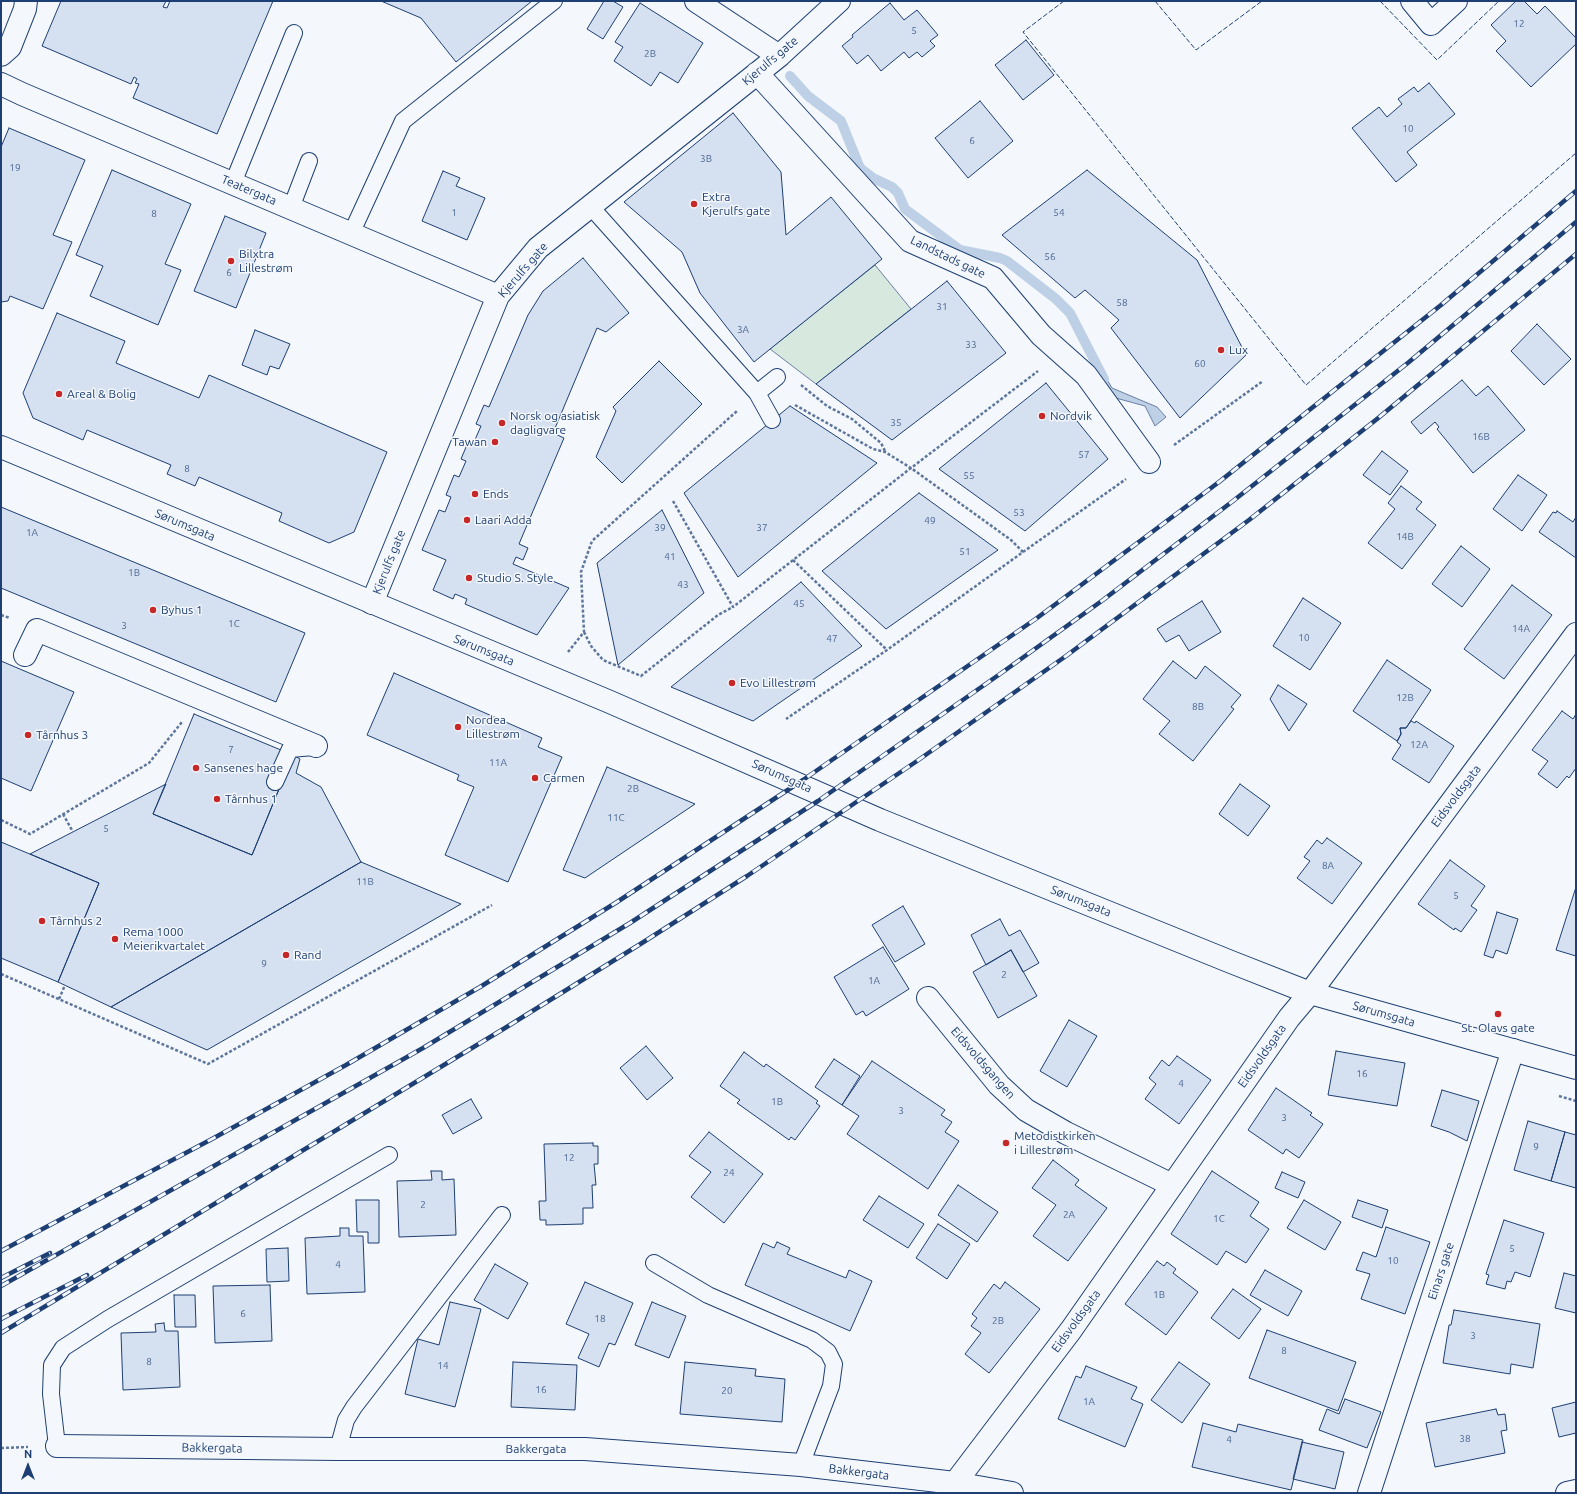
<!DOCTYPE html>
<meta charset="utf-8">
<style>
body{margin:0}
#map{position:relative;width:1577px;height:1494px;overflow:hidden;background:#f4f7fb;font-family:Ubuntu,sans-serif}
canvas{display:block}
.frame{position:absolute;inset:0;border:2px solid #1d3f73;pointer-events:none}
.north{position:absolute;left:8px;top:1446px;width:40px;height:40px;-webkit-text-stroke:3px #f4f7fb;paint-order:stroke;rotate:0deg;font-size:11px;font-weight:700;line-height:16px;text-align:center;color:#1d3f73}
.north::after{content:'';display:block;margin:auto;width:14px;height:18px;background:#1d3f73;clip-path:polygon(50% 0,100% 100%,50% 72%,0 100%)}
</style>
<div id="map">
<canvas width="1577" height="1494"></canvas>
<div class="frame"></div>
<div class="north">N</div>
</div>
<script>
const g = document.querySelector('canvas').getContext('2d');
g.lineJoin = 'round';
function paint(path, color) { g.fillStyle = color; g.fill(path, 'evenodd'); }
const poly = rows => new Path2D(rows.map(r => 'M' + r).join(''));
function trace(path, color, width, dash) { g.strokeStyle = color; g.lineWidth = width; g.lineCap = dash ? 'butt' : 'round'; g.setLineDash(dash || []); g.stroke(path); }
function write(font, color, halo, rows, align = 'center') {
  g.font = font + ' Ubuntu,sans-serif'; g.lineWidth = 3; g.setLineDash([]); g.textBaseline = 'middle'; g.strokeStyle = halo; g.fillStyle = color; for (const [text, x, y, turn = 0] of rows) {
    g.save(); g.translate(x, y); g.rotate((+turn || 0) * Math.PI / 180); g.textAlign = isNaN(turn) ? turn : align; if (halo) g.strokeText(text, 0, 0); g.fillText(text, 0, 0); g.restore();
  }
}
const green = poly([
 [875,265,911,309,816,384,770,349,875,265]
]);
const water = poly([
 [1099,366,1112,388,1157,407,1166,417,1155,426,1145,406,1112,397,1095,369,1099,366]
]);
const stream = poly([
 [790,76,808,96,841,121,860,168,873,178,892,187,898,193,905,209,960,250,1000,258,1007,261,1056,299,1070,313,1104,379]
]);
const building = poly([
 [61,1,166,1,163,7,167,8,170,1,273,1,217,134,133,98,139,84,135,83,137,79,134,77,131,84,42,46,61,1],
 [381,1,532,1,456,62,421,18,381,1],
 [604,1,613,1,623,7,603,39,587,29,604,1],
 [1516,1,1524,1,1537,14,1545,6,1576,38,1576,44,1531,87,1496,51,1506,41,1491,25,1516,1],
 [640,3,703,43,678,83,660,72,651,86,614,61,623,47,615,42,640,3],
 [890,3,904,20,917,10,938,35,930,41,935,46,922,57,917,52,909,58,904,52,881,71,868,55,857,64,842,46,853,37,852,35,890,3],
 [1026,40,1054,75,1023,100,995,65,1026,40],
 [1429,83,1455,114,1407,152,1417,165,1396,182,1352,128,1379,107,1387,117,1402,104,1398,99,1414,87,1418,92,1429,83],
 [980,101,1013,141,968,178,935,138,980,101],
 [733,113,781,172,786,235,831,197,882,259,754,362,700,293,682,252,624,202,733,113],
 [9,128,85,160,53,235,72,242,43,309,10,296,8,301,1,302,1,147,9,128],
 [112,170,191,204,165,264,181,270,158,325,90,296,103,266,76,255,112,170],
 [1087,170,1197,260,1246,355,1180,418,1111,328,1119,320,1085,290,1075,298,1002,235,1087,170],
 [443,171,460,178,456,186,485,198,467,240,422,221,443,171],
 [225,216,266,233,236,308,194,291,225,216],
 [583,258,629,313,606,332,597,328,553,433,564,438,519,544,528,548,523,560,516,557,513,564,569,588,537,635,465,604,467,599,455,594,453,599,433,590,446,560,422,550,439,510,445,512,451,497,446,495,454,475,459,477,466,461,461,459,469,440,474,442,481,426,476,424,484,405,489,407,528,315,543,291,583,258],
 [947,281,1006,353,892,440,816,384,947,281],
 [57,313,125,341,116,363,199,398,209,375,387,452,354,532,329,543,279,521,282,513,199,477,195,486,167,474,171,465,87,430,83,440,33,418,23,393,57,313],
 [1537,324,1571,359,1544,385,1511,351,1537,324],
 [255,330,290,344,279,369,270,366,267,375,242,365,255,330],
 [659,361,702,404,622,483,596,457,616,411,613,407,659,361],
 [1462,380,1476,396,1488,386,1525,430,1473,473,1437,429,1439,427,1435,422,1421,434,1411,422,1462,380],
 [1046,383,1108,459,1025,531,939,469,1046,383],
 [790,406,877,463,738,577,684,493,790,406],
 [1382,451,1408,471,1390,495,1363,475,1382,451],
 [1518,475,1547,495,1522,531,1493,509,1518,475],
 [1401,486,1422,502,1416,509,1436,525,1402,569,1368,543,1395,509,1388,503,1401,486],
 [919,493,998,550,886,629,822,571,919,493],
 [1,507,305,633,276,702,1,588,1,507],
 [662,510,704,593,618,665,597,563,662,510],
 [1557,511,1573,522,1576,517,1576,558,1539,532,1553,512,1556,513,1557,511],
 [1461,546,1490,569,1462,607,1432,584,1461,546],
 [801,582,862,646,753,721,671,687,801,582],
 [1512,585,1552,615,1504,679,1464,649,1512,585],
 [1303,598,1341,623,1310,670,1273,646,1303,598],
 [1202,601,1221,632,1189,651,1179,635,1166,642,1157,629,1202,601],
 [1387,660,1431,690,1406,728,1400,728,1401,734,1397,741,1353,711,1387,660],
 [1,661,74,692,31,791,1,778,1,661],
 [1173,661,1196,679,1205,666,1241,695,1231,707,1234,709,1193,761,1159,734,1170,721,1143,699,1173,661],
 [394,673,542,738,538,747,562,757,508,882,445,855,474,787,457,780,459,775,367,735,394,673],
 [1278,685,1307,704,1289,731,1270,699,1278,685],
 [1562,711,1573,719,1576,714,1576,768,1569,778,1567,776,1557,788,1538,774,1548,761,1532,750,1562,711],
 [194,714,293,755,252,855,153,814,194,714],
 [1411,721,1415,723,1416,721,1454,746,1429,783,1392,759,1401,745,1397,742,1401,734,1400,728,1406,728,1411,721],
 [293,755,300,759,296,773,321,787,361,862,111,1007,58,982,99,883,30,854,166,784,153,814,252,855,293,755],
 [607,767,695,804,585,878,563,870,607,767],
 [1240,784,1270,806,1248,836,1219,814,1240,784],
 [1327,838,1362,863,1332,904,1297,878,1310,861,1304,857,1317,840,1322,844,1327,838],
 [1,842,99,883,58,982,1,958,1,842],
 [1450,860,1485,886,1471,906,1477,910,1461,932,1455,928,1454,930,1418,904,1450,860],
 [361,862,461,904,207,1050,111,1007,361,862],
 [1576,887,1576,956,1556,950,1576,887],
 [903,906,925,944,895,962,872,925,903,906],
 [1497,912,1518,919,1507,954,1496,950,1493,958,1484,955,1497,912],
 [1000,919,1009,936,1020,930,1039,963,1023,972,1011,950,986,965,971,935,1000,919],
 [883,947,909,989,866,1016,863,1011,856,1015,834,977,883,947],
 [1011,950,1037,996,998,1018,973,972,1011,950],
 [1069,1020,1097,1036,1067,1087,1040,1071,1069,1020],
 [646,1046,673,1078,647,1100,620,1068,646,1046],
 [1336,1051,1405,1063,1397,1106,1328,1095,1336,1051],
 [744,1052,764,1067,766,1064,818,1101,816,1103,820,1106,795,1140,791,1137,789,1140,737,1103,740,1100,720,1086,744,1052],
 [1177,1056,1211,1080,1179,1124,1145,1099,1156,1084,1149,1078,1162,1060,1169,1066,1177,1056],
 [834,1059,860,1076,842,1105,815,1087,834,1059],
 [872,1061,945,1110,941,1115,952,1122,945,1132,959,1141,928,1189,847,1134,859,1116,842,1105,872,1061],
 [1276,1088,1312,1113,1310,1115,1323,1124,1299,1158,1286,1149,1283,1154,1248,1130,1276,1088],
 [1442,1090,1479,1101,1467,1141,1449,1132,1431,1126,1442,1090],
 [471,1099,482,1118,453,1134,442,1115,471,1099],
 [1528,1121,1565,1132,1551,1181,1514,1170,1528,1121],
 [709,1132,763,1174,724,1223,691,1197,711,1172,689,1156,709,1132],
 [1565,1132,1576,1135,1576,1188,1551,1181,1565,1132],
 [593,1143,593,1146,598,1146,598,1164,594,1164,596,1185,592,1185,593,1208,583,1208,583,1224,546,1225,546,1220,540,1220,539,1201,546,1201,544,1144,593,1143],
 [1053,1160,1079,1180,1075,1185,1107,1208,1068,1261,1033,1236,1056,1205,1032,1188,1053,1160],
 [431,1171,442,1171,442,1180,454,1179,456,1235,399,1237,397,1181,432,1180,431,1171],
 [1212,1171,1259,1202,1250,1216,1269,1229,1246,1263,1226,1251,1217,1265,1171,1234,1212,1171],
 [1282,1172,1305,1182,1298,1198,1275,1188,1282,1172],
 [958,1185,998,1212,977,1242,938,1215,958,1185],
 [879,1196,924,1224,908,1248,863,1220,879,1196],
 [356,1200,379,1200,379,1243,368,1243,368,1232,357,1232,356,1200],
 [1304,1200,1341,1222,1325,1250,1287,1228,1304,1200],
 [1358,1200,1388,1210,1382,1228,1352,1217,1358,1200],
 [1504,1220,1544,1233,1530,1277,1515,1272,1511,1282,1507,1281,1505,1289,1486,1284,1489,1275,1486,1274,1504,1220],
 [938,1224,970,1244,947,1279,916,1258,938,1224],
 [1386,1227,1430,1242,1405,1314,1361,1299,1370,1274,1356,1270,1363,1252,1376,1257,1386,1227],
 [340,1228,349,1228,349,1236,363,1236,365,1292,307,1294,305,1238,340,1236,340,1228],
 [777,1242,790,1248,787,1254,846,1278,849,1270,872,1281,850,1331,745,1285,763,1243,774,1248,777,1242],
 [288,1248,289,1281,267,1282,266,1249,288,1248],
 [1157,1261,1164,1266,1167,1262,1176,1269,1173,1273,1198,1292,1166,1335,1125,1304,1157,1261],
 [495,1264,528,1283,508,1319,474,1300,495,1264],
 [1265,1270,1302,1291,1288,1316,1250,1295,1265,1270],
 [1564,1273,1576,1276,1576,1313,1555,1308,1564,1273],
 [585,1282,633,1303,615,1345,609,1343,599,1367,578,1358,589,1334,566,1324,585,1282],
 [1005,1282,1040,1309,989,1373,965,1354,981,1333,971,1326,977,1318,972,1314,994,1284,1000,1289,1005,1282],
 [270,1285,272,1341,215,1343,213,1286,270,1285],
 [1233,1289,1261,1309,1239,1339,1211,1318,1233,1289],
 [174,1295,195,1295,196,1327,175,1327,174,1295],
 [450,1302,481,1309,455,1407,405,1394,418,1339,439,1345,450,1302],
 [652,1302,686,1316,669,1358,635,1345,652,1302],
 [1454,1310,1540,1324,1533,1368,1511,1364,1510,1374,1443,1363,1449,1325,1451,1325,1454,1310],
 [164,1323,165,1331,178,1331,180,1387,123,1390,121,1333,156,1332,155,1324,164,1323],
 [1267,1330,1356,1362,1338,1411,1249,1378,1267,1330],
 [513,1362,577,1365,575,1410,511,1407,513,1362],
 [685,1362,756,1369,755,1376,785,1379,782,1422,680,1414,685,1362],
 [1179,1362,1210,1384,1182,1423,1151,1400,1179,1362],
 [1086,1366,1137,1387,1131,1399,1143,1404,1125,1447,1058,1419,1076,1376,1081,1378,1086,1366],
 [1345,1399,1381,1412,1367,1448,1319,1430,1327,1409,1339,1414,1345,1399],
 [1576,1402,1576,1433,1559,1437,1552,1408,1576,1402],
 [1496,1409,1498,1415,1505,1414,1507,1430,1501,1431,1505,1453,1435,1467,1426,1423,1496,1409],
 [1203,1423,1236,1432,1238,1424,1303,1440,1291,1490,1192,1467,1203,1423],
 [1302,1442,1344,1452,1335,1489,1293,1479,1302,1442]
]);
const path = poly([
 [801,385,827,406,852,419,881,443,885,451],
 [795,405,873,449,885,452,911,468,1038,371],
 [1174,445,1263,381],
 [673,501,733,607,911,468,1011,540,1023,552,887,650,786,719],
 [1023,552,1126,479],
 [793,560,887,650],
 [1,615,10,618],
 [584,632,591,646,603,660,641,676,718,615,733,607],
 [568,652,584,632,581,572,592,541,737,411],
 [63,814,73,832],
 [1,820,30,834,149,763,182,722],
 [1,974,208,1064,492,905],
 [59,999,65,985],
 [1559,1096,1576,1101],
 [1,1448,28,1447]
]);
const lane = poly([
 [233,183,294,33],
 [591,207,757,393,772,420],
 [291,208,309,161],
 [351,234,403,121,554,1],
 [757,393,777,377],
 [275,782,290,749,314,747],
 [654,1263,708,1295,812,1340,828,1352,834,1364,831,1386,801,1465],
 [57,1446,51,1394,52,1365,63,1348,108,1319,389,1155],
 [338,1449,346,1420,354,1407,502,1215]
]);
const street = poly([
 [696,1,779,56],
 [1412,1,1431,24,1456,1],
 [757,73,910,241,993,278,1041,335,1086,375,1149,462],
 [1,84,22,94,498,296],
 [372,603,498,296,538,248,779,56,839,1],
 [25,655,37,630,316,746],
 [928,998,999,1085,1026,1110,1066,1133,1172,1185],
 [57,1446,338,1449,585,1449,801,1465,955,1483,1012,1493],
 [955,1483,1071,1330,1289,1018,1310,993,1576,634],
 [1369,1493,1513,1050],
 [1567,1493,1576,1491]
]);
const secondary = poly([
 [1,447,610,702,880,820,1231,962,1310,993,1576,1068]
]);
const primary = poly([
 [1,55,10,47,25,9,26,1]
]);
const rail = poly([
 [1,1251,212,1139,346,1065,480,987,617,902,803,780,1037,618,1219,482,1441,305,1576,191],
 [1,1278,50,1253],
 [1,1286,423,1048,630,923,818,801,1000,674,1103,600,1233,501,1409,362,1576,222],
 [1,1319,87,1275],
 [1,1333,505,1028,642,943,747,876,917,761,1066,656,1249,520,1377,419,1576,254]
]);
const fence = poly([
 [1064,1,1023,32,1306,385,1576,153],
 [1155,1,1196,50,1262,1],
 [1380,1,1437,60,1499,1]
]);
const markers = [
 [694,204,4,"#c62828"],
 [231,261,4,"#c62828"],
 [1221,350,4,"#c62828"],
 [59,394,4,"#c62828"],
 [1042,416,4,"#c62828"],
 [502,423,4,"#c62828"],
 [495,442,4,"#c62828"],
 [475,494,4,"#c62828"],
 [467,520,4,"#c62828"],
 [469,578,4,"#c62828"],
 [153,610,4,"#c62828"],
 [732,683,4,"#c62828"],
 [458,727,4,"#c62828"],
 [28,735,4,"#c62828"],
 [196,768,4,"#c62828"],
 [535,778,4,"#c62828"],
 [217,799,4,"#c62828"],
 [42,921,4,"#c62828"],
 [115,939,4,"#c62828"],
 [286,955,4,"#c62828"],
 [1498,1014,4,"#c62828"],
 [1006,1143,4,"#c62828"]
];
const numberNames = [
 ["12",1519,24],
 ["5",914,31],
 ["2B",650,54],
 ["10",1408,129],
 ["6",972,141],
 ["3B",706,159],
 ["19",15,168],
 ["1",454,213],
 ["54",1059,213],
 ["8",154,214],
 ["56",1050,257],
 ["6",229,273],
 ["58",1122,303],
 ["31",942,307],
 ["3A",743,330],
 ["33",971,345],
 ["60",1200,364],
 ["35",896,423],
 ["16B",1481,437],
 ["57",1084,455],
 ["8",187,469],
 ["55",969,476],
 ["53",1019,513],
 ["49",930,521],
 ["39",660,528],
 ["37",762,528],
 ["1A",32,533],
 ["14B",1405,537],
 ["51",965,552],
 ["41",670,557],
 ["1B",134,573],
 ["43",683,585],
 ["45",799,604],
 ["1C",234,624],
 ["3",124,626],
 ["14A",1521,629],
 ["10",1304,638],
 ["47",832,639],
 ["12B",1405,698],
 ["8B",1198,707],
 ["12A",1419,745],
 ["7",231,750],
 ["11A",498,763],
 ["2B",633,789],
 ["11C",616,818],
 ["5",106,829],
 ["8A",1328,866],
 ["11B",365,882],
 ["5",1456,896],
 ["9",264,964],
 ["2",1004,975],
 ["1A",874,981],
 ["16",1362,1074],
 ["4",1181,1084],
 ["1B",777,1102],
 ["3",901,1111],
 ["3",1284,1118],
 ["9",1536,1147],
 ["12",569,1158],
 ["24",729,1173],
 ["2",423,1205],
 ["2A",1069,1215],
 ["1C",1219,1219],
 ["5",1512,1249],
 ["10",1393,1261],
 ["4",338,1265],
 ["1B",1159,1295],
 ["6",243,1314],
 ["18",600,1319],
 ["2B",998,1321],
 ["3",1473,1336],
 ["8",1284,1351],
 ["8",149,1362],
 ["14",443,1366],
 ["16",541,1390],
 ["20",727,1391],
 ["1A",1089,1402],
 ["38",1465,1439],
 ["4",1229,1440]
];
const streetNames = [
 ["Kjerulfs gate",770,61,-40],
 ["Teatergata",249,190,23],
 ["Landstads gate",948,257,26],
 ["Kjerulfs gate",523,270,-49],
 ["Sørumsgata",185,525,23],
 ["Kjerulfs gate",389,562,-68],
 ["Sørumsgata",484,650,22],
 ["Sørumsgata",782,776,24],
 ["Eidsvoldsgata",1456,796,-53],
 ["Sørumsgata",1081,901,22],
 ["Sørumsgata",1384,1014,16],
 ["Eidsvoldsgata",1262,1056,-55],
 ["Eidsvoldsgangen",983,1063,49],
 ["Einars gate",1441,1271,-72],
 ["Eidsvoldsgata",1076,1321,-54],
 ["Bakkergata",212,1448,1],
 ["Bakkergata",536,1449],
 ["Bakkergata",859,1472,7]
];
const poiNames = [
 ["Extra",702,197],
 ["Kjerulfs gate",702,211],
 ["Bilxtra",239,254],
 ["Lillestrøm",239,268],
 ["Lux",1229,350],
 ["Areal & Bolig",67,394],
 ["Norsk og asiatisk",510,416],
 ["dagligvare",510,430],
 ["Nordvik",1050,416],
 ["Tawan",487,442,"right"],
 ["Ends",483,494],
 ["Laari Adda",475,520],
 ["Studio S. Style",477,578],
 ["Byhus 1",161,610],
 ["Evo Lillestrøm",740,683],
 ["Nordea",466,720],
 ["Lillestrøm",466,734],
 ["Tårnhus 3",36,735],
 ["Sansenes hage",204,768],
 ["Carmen",543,778],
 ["Tårnhus 1",225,799],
 ["Tårnhus 2",50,921],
 ["Rema 1000",123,932],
 ["Meierikvartalet",123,946],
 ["Rand",294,955],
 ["St. Olavs gate",1498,1028,"center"],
 ["Metodistkirken",1014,1136],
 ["i Lillestrøm",1014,1150]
];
paint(green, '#d7e8df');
trace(green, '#687fa3', 1);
paint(water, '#bed0e5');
trace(water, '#687fa3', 1);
trace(stream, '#bed0e5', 10);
paint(building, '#d5e0f0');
trace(building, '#1d3f73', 1);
trace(lane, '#1d3f73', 18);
trace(street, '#1d3f73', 24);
trace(secondary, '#1d3f73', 24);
trace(primary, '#1d3f73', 24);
trace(path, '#5e769c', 2.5, [3, 2]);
trace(lane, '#f4f7fb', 16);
trace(street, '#f4f7fb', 22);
trace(secondary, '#f4f7fb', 22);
trace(primary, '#f4f7fb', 22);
trace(rail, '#1d3f73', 4.5);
trace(rail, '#f4f7fb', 3, [9]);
trace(fence, '#1d3f73', 1, [5, 2]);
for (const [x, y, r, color] of markers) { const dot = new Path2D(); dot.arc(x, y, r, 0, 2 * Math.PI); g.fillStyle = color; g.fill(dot); trace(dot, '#f4f7fb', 1.5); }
write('10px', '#4b6792', null, numberNames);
write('12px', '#1d3f73', '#f4f7fb', streetNames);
write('12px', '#1d3f73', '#f4f7fb', poiNames, 'left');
</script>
